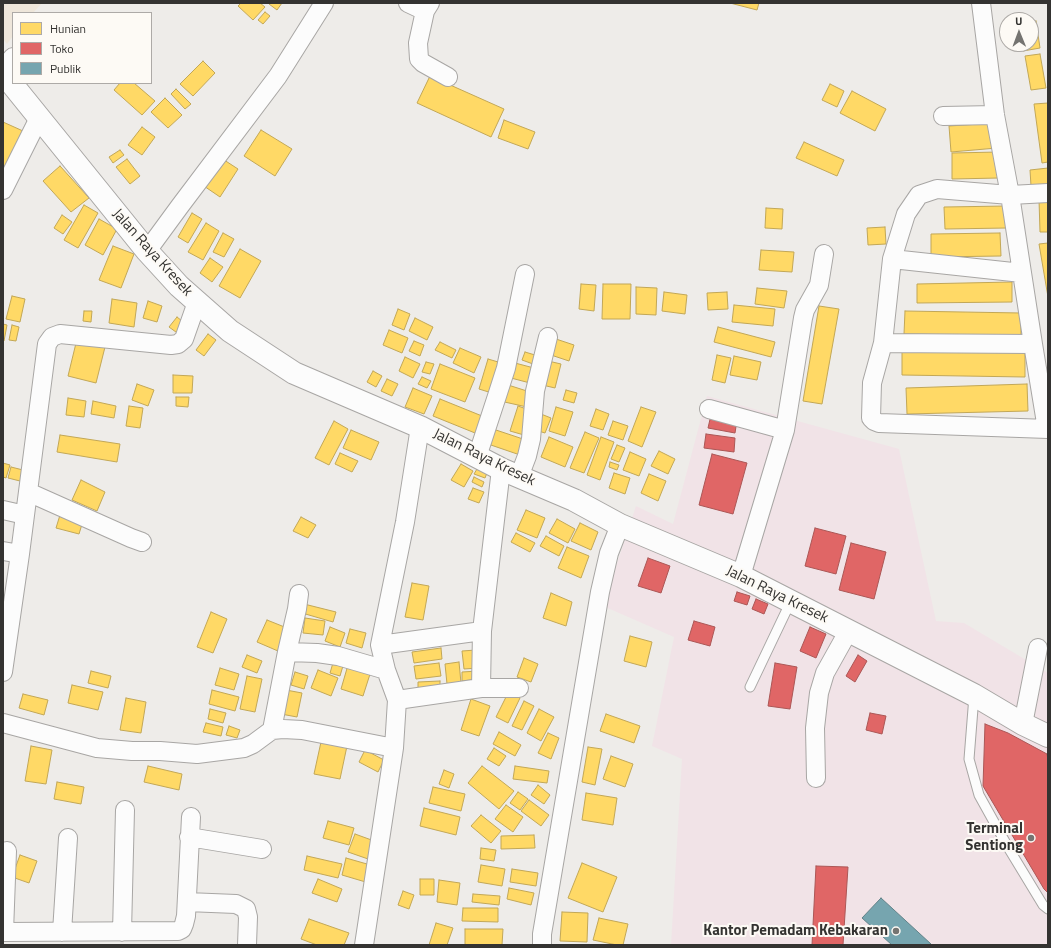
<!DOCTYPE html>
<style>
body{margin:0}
#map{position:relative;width:1051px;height:948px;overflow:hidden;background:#eeece9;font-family:"Titillium Web",sans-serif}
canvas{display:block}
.frame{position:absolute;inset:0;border:4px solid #343331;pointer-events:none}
.legend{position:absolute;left:12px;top:12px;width:140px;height:72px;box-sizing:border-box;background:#fdfaf5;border:1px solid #adaaa7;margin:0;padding:5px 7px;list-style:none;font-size:12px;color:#343331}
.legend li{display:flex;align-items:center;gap:8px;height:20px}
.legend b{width:20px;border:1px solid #adaaa7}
.north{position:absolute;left:999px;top:12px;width:40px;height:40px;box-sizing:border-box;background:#fdfaf5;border:1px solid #adaaa7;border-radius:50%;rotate:359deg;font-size:11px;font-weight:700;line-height:16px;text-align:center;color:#343331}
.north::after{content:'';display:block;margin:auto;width:14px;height:18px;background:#757471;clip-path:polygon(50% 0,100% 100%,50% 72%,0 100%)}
</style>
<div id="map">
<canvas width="1051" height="948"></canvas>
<div class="frame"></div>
<ul class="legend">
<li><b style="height:11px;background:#ffd966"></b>Hunian</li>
<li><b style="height:11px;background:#e06666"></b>Toko</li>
<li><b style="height:11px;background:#76a5af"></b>Publik</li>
</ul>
<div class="north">U</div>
</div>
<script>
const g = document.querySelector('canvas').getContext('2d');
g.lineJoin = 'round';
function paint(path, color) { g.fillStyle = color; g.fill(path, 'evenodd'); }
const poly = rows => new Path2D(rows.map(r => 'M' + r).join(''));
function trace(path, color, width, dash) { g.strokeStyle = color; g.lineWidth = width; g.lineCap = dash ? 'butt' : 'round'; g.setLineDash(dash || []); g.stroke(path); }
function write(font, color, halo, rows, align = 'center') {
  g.font = font + ' "Titillium Web",sans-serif'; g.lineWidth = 4; g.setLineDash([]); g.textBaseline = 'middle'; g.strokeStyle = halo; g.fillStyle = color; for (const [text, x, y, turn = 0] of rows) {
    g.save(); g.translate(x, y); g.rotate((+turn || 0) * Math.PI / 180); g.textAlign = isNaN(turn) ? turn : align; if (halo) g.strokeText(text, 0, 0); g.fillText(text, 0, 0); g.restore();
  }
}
const commercial = poly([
 [707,396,899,449,936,621,964,623,1048,673,1048,945,671,945,682,759,652,746,674,637,603,606,636,506,673,524]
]);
const industrial = poly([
 [3,3,42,3,33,13,13,13,13,36,7,44,3,39]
]);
const homes = poly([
 [241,3,260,3,265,7,253,20,238,6,241,3],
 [270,3,282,3,277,10,269,4,270,3],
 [730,3,759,3,757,10,730,3],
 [265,12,270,16,263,24,258,20,265,12],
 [1036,21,1040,48,1023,51,1022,44,1031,44,1031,22,1036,21],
 [1040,54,1046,88,1031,90,1025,56,1040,54],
 [203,61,215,73,193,96,180,84,203,61],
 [430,76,504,109,491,137,417,103,430,76],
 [120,83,134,83,155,101,142,115,114,90,120,83],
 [830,84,844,91,837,107,822,100,830,84],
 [176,89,191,104,185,109,171,94,176,89],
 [852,91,886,109,875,131,840,113,852,91],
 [165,98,182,115,168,128,151,112,165,98],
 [1048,103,1048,162,1042,163,1034,104,1048,103],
 [504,120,535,132,528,149,498,138,504,120],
 [3,122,23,131,3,171,3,122],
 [995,123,997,148,951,152,949,126,995,123],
 [142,127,155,137,142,155,128,145,142,127],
 [261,130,292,149,275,176,244,156,261,130],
 [804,142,844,160,837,176,796,158,804,142],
 [120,150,124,155,113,163,109,157,120,150],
 [999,152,999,178,952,179,952,153,999,152],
 [218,156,238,169,220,197,201,184,218,156],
 [127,159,140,176,130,184,116,167,127,159],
 [60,166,89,198,71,212,43,181,60,166],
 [1048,168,1048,185,1031,186,1030,170,1048,168],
 [1048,199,1048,232,1040,232,1039,200,1048,199],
 [84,205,98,213,78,248,64,240,84,205],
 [1007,206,1007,228,945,229,944,207,1007,206],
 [766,208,783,209,782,229,765,228,766,208],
 [192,213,202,219,188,243,178,237,192,213],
 [62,215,72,222,63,234,54,228,62,215],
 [99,219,117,229,103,255,85,245,99,219],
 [206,223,219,231,203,260,188,252,206,223],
 [885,227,886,244,868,245,867,228,885,227],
 [223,233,234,239,224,257,213,252,223,233],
 [1000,233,1001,256,931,257,931,234,1000,233],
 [1048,243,1048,297,1039,244,1048,243],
 [113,246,134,254,121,288,99,280,113,246],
 [240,249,261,261,240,298,219,286,240,249],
 [761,250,794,252,792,272,759,270,761,250],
 [210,258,223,267,212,282,200,273,210,258],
 [1012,282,1012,302,917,303,917,284,1012,282],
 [581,284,596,285,594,311,579,309,581,284],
 [603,284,631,284,630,319,602,319,603,284],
 [636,287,657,288,656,315,636,314,636,287],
 [757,288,787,291,784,308,755,304,757,288],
 [664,292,687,295,685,314,662,311,664,292],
 [727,292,728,309,708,310,707,293,727,292],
 [12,296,25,299,20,322,6,319,12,296],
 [112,299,137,303,134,327,109,323,112,299],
 [148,301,162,306,157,322,143,318,148,301],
 [734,305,775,309,773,326,732,322,734,305],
 [819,306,839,309,822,404,803,401,819,306],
 [398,309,410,314,404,330,392,325,398,309],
 [84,311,92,311,91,322,83,321,84,311],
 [905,311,1021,313,1021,336,904,334,905,311],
 [177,317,187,325,180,335,169,327,177,317],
 [415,318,433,327,427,340,409,331,415,318],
 [3,324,7,325,4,341,3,341,3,324],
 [12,325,19,327,16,341,9,340,12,325],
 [718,327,775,342,771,357,714,342,718,327],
 [389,330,408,338,402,353,383,345,389,330],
 [208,334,216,340,204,356,196,350,208,334],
 [553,338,574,345,569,361,548,354,553,338],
 [77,339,105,347,96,383,68,376,77,339],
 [414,341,424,345,420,356,409,351,414,341],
 [440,342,456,350,452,358,435,350,440,342],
 [460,348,481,357,474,373,453,363,460,348],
 [902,350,1025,352,1025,377,902,375,902,350],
 [525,352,535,355,533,364,522,360,525,352],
 [717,355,731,358,725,383,712,380,717,355],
 [734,356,761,362,757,380,730,375,734,356],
 [405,357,420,364,413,378,399,371,405,357],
 [488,359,505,364,495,394,479,389,488,359],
 [544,360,561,364,555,388,538,384,544,360],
 [426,362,434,364,430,374,422,372,426,362],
 [515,363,534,368,530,383,511,378,515,363],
 [440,364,475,378,465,402,431,389,440,364],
 [373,371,382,376,376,387,367,382,373,371],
 [173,375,193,376,192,393,173,393,173,375],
 [422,377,431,381,427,388,418,384,422,377],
 [387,379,398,384,392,396,381,391,387,379],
 [137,384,154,390,148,406,132,400,137,384],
 [505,384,530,392,527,407,500,401,505,384],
 [1027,384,1028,411,907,414,906,388,1027,384],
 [413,388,432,396,424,414,405,407,413,388],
 [566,390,577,393,574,403,563,400,566,390],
 [176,397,189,397,188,407,176,406,176,397],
 [68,398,86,401,84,417,66,415,68,398],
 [440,399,487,418,480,435,433,416,440,399],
 [93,401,116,406,114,418,91,414,93,401],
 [129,406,143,408,140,428,126,426,129,406],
 [518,406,532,411,524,435,510,431,518,406],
 [556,407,573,412,565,436,549,431,556,407],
 [641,407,656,412,642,447,628,441,641,407],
 [596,409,609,414,603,430,590,426,596,409],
 [541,414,551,418,545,433,535,430,541,414],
 [334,421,348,429,329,465,315,458,334,421],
 [613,421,628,426,623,440,608,435,613,421],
 [490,428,529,441,523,456,485,443,490,428],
 [351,430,379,442,371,460,343,448,351,430],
 [585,432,599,438,584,473,570,468,585,432],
 [60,435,120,444,117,462,57,452,60,435],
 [549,437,573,447,565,467,541,457,549,437],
 [601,437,614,442,600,480,587,475,601,437],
 [617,445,625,448,619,462,611,459,617,445],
 [659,451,675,459,668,474,651,466,659,451],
 [630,452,646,459,639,476,623,470,630,452],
 [340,453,358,461,352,472,335,464,340,453],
 [610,462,619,465,617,470,609,467,610,462],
 [3,463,10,465,6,478,3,477,3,463],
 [461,464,473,471,464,487,451,480,461,464],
 [11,467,27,471,24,482,8,478,11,467],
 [477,469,487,473,485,478,474,474,477,469],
 [614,473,630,478,625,494,609,488,614,473],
 [649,474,666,481,658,501,641,493,649,474],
 [474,477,484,482,482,487,472,482,474,477],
 [81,480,105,492,97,511,72,500,81,480],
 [473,488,484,492,479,503,468,499,473,488],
 [526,510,545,518,537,538,517,530,526,510],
 [60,515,83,521,79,534,56,528,60,515],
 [301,517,316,525,308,538,293,531,301,517],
 [557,519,575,529,568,543,549,533,557,519],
 [580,523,598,532,591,550,571,541,580,523],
 [516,533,535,543,530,552,511,542,516,533],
 [546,536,564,546,559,556,540,546,546,536],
 [567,547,589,556,581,578,558,568,567,547],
 [412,583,429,586,423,620,405,617,412,583],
 [551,593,572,602,566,626,543,618,551,593],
 [304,604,336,612,333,622,302,613,304,604],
 [211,612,227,619,213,653,197,647,211,612],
 [305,618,325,621,323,635,303,633,305,618],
 [267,620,287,628,278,651,257,642,267,620],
 [330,627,345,633,340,647,325,641,330,627],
 [350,629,366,633,362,648,346,643,350,629],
 [630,636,652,642,646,667,624,661,630,636],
 [441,648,442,659,414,663,412,652,441,648],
 [476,650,478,668,464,669,462,651,476,650],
 [247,655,262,661,257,673,242,667,247,655],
 [335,656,345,659,340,676,330,673,335,656],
 [524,658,538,664,531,682,517,677,524,658],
 [459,662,461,683,447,684,445,664,459,662],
 [439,663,441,676,416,679,414,666,439,663],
 [348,665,371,671,363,696,341,689,348,665],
 [220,668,239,674,234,690,215,685,220,668],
 [318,670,338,678,331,696,311,688,318,670],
 [91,671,111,676,108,688,88,683,91,671],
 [478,671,479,679,462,681,462,672,478,671],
 [295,672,308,676,304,689,291,685,295,672],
 [247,676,262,679,255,712,240,709,247,676],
 [440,681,440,687,418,689,418,682,440,681],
 [72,685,103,692,98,710,68,703,72,685],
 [212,690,239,697,235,711,209,704,212,690],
 [286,690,302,693,297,717,281,714,286,690],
 [508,693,520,698,508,723,496,717,508,693],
 [23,694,48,700,44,715,19,708,23,694],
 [126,698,146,702,141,733,120,730,126,698],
 [471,699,490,706,479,736,461,730,471,699],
 [524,701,534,706,522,730,512,726,524,701],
 [210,709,226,713,223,723,208,719,210,709],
 [539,709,554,717,541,741,527,733,539,709],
 [606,714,640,726,634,743,600,731,606,714],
 [206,723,223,727,221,736,203,732,206,723],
 [229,726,240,730,237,738,226,735,229,726],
 [499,732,521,745,515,756,493,744,499,732],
 [548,733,559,738,551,759,538,753,548,733],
 [321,742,347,746,340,779,314,774,321,742],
 [31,746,52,750,46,784,25,781,31,746],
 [588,747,602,749,595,785,582,782,588,747],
 [494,748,506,756,499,766,487,759,494,748],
 [365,750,384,760,378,772,359,762,365,750],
 [611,756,633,764,625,787,603,779,611,756],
 [148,766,182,774,179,790,144,782,148,766],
 [482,766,514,791,499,809,468,783,482,766],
 [515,766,549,771,547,783,513,779,515,766],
 [444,770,454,774,449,788,439,784,444,770],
 [57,782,84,787,81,804,54,799,57,782],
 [538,785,550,795,544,804,531,795,538,785],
 [433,787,465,794,461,811,429,803,433,787],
 [518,792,528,799,520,810,510,803,518,792],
 [586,793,617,798,613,825,582,820,586,793],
 [529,800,549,815,541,826,521,811,529,800],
 [506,805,523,817,513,832,495,819,506,805],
 [424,808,460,817,456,835,420,826,424,808],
 [481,815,501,831,491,843,471,826,481,815],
 [328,821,354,828,349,845,323,838,328,821],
 [355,834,377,842,371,860,348,852,355,834],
 [534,835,535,848,501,849,501,836,534,835],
 [481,848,496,850,494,861,480,859,481,848],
 [20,855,37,861,29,883,12,877,20,855],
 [307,856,342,864,338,878,304,870,307,856],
 [346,858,374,866,369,883,342,875,346,858],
 [582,863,617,877,603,912,568,898,582,863],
 [481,865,505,869,502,886,478,882,481,865],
 [512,869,538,873,536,886,510,882,512,869],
 [318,879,342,889,337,902,312,893,318,879],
 [420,879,434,879,434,895,420,895,420,879],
 [439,880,460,883,457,905,437,902,439,880],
 [509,888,534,893,531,905,507,899,509,888],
 [403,891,414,895,409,909,398,905,403,891],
 [473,894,500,896,499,905,472,902,473,894],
 [463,908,498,908,498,922,462,921,463,908],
 [562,912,588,913,587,942,560,941,562,912],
 [599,918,628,924,623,945,617,945,593,940,599,918],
 [309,919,349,933,344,945,317,945,301,939,309,919],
 [436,923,453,928,447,945,429,945,436,923],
 [465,929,503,929,502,945,465,945,465,929]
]);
const shops = poly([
 [711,415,737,420,735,433,708,428,711,415],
 [706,434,735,438,734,452,704,448,706,434],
 [712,454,747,463,733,514,699,505,712,454],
 [815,528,846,536,836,574,805,566,815,528],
 [851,543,886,552,874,599,839,590,851,543],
 [648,558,670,566,661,593,638,586,648,558],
 [737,592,750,596,747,605,734,601,737,592],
 [756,599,768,604,764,614,752,609,756,599],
 [694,621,715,627,710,646,688,640,694,621],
 [810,627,826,634,816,658,800,651,810,627],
 [858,655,867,661,855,682,846,676,858,655],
 [775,663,797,667,790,709,768,706,775,663],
 [870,713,886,716,882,734,866,730,870,713],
 [985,724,1008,733,1047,754,1048,760,1048,893,1044,889,983,786,985,724],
 [816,866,848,867,843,945,812,945,816,866]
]);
const public = poly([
 [881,898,931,944,930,945,892,945,862,918,881,898]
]);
const service = poly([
 [750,687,791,601],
 [974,696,969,759,979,795,1009,849,1043,905,1048,909]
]);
const minor = poly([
 [408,3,425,11,430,3],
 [981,3,995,115,1010,195,1033,344,1047,429],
 [425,11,418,43,419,59,423,63,448,77],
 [3,68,13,57],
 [943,116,995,115],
 [3,190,39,118],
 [1048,193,1010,195,937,189,919,195,906,214,892,259,883,343,872,383,871,418,874,421,879,423,1048,429],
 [147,251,180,206,278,76,324,3],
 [892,259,1022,273],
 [883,343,1033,344],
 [709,409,785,430],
 [477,457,497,396,506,368,525,274],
 [519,477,527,456,531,439,535,391,548,337],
 [28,492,131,538,142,542],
 [3,510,25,515],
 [3,551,20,554],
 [741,576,785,430,803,318,805,310,819,285,824,254],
 [380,645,482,631],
 [287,652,317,653,338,656,386,670],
 [3,672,20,554,47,344,52,337,60,334,171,345,178,344,184,339,197,302],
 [481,688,482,631,501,469],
 [397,700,481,688,519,688],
 [3,723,97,748,132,751,160,751,197,754,244,748,253,744,272,730,283,729,302,730,394,748,397,700,386,670,380,645,405,522,420,427],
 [1023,724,1038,648],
 [272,730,287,652,297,609,299,594],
 [816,778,815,728,819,693,825,673,849,630],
 [189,837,262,849],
 [187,902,236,904,246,909,248,917,247,945],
 [3,932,178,931,182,929,184,924,186,916,191,817],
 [4,932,7,851],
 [62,932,68,838],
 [122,932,125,810],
 [364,945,394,748],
 [542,945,542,934,600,592,609,553,620,525]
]);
const secondary = poly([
 [3,73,147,251,179,286,230,331,294,373,420,427,501,469,574,500,620,525,741,576,974,695,1023,724,1048,736]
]);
const markers = [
 [1031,838,4,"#757471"],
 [896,931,4,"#757471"]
];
const streetNames = [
 ["Jalan Raya Kresek",152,253,48],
 ["Jalan Raya Kresek",484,458,26],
 ["Jalan Raya Kresek",777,595,26]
];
const poiNames = [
 ["Terminal",1023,829],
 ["Sentiong",1023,846],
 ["Kantor Pemadam Kebakaran",888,931]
];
paint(commercial, '#f1e3e7');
paint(industrial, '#eee6da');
paint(homes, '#ffd966');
trace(homes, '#c2a756', 1);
paint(shops, '#e06666');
trace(shops, '#ac5756', 1);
paint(public, '#76a5af');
trace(public, '#628389', 1);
trace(service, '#a8a6a4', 11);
trace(minor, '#a8a6a4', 20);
trace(secondary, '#a8a6a4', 24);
trace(service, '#fcfcfc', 9);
trace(minor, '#fcfcfc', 18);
trace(secondary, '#fcfcfc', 22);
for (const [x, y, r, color] of markers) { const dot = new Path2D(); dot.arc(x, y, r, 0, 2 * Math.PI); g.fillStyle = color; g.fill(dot); trace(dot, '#fdfaf5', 1.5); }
write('15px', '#343331', '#fdfaf5', streetNames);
write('bold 15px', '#343331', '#fdfaf5', poiNames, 'right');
</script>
